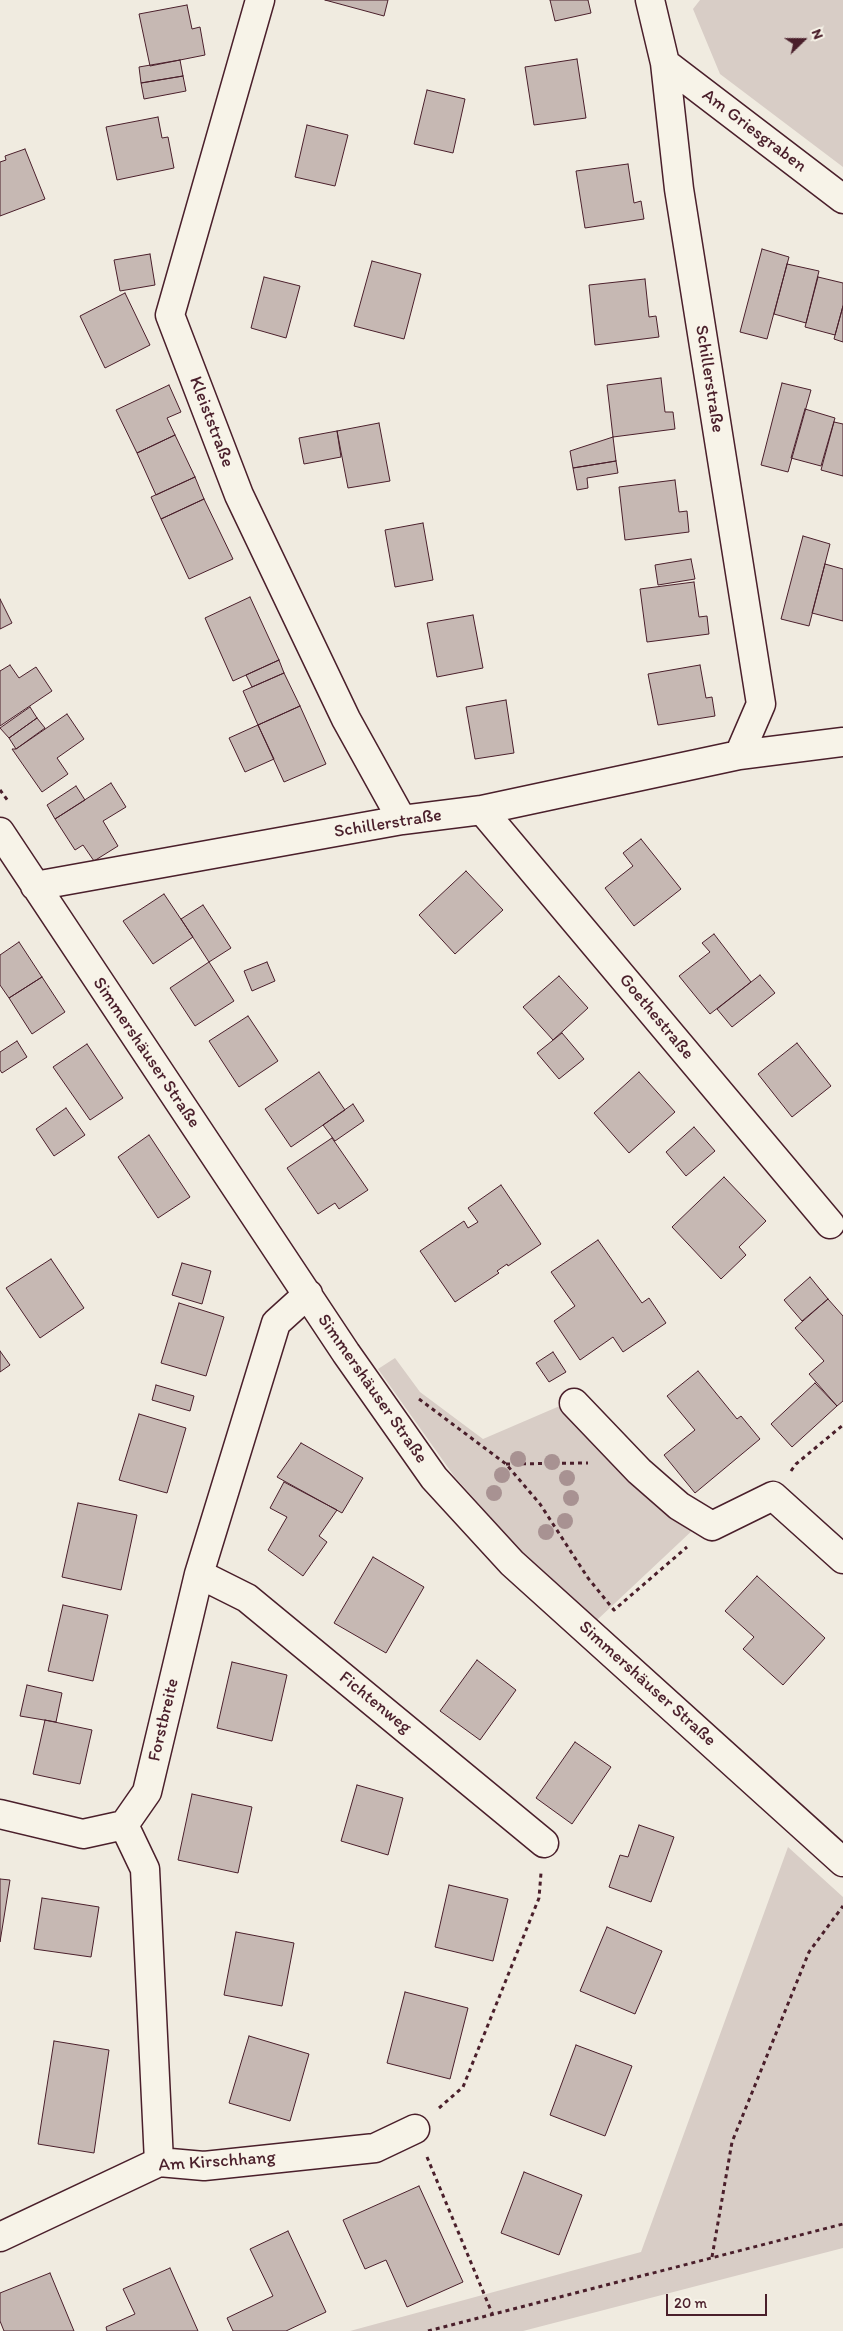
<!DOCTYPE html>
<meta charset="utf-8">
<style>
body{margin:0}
#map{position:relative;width:843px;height:2331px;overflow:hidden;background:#f0ebe0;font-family:Itim,sans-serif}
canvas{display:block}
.north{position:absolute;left:778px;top:15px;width:50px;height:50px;-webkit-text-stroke:4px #f7f3e8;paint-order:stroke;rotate:68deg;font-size:14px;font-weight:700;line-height:20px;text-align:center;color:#4a1f2b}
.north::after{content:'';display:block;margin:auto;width:18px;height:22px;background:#4a1f2b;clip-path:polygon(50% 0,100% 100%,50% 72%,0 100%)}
.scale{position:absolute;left:666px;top:2294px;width:101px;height:22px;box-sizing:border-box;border:2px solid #4a1f2b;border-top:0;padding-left:6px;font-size:15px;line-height:18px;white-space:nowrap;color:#4a1f2b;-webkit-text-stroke:4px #f7f3e8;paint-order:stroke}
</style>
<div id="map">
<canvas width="843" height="2331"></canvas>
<div class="north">N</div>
<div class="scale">20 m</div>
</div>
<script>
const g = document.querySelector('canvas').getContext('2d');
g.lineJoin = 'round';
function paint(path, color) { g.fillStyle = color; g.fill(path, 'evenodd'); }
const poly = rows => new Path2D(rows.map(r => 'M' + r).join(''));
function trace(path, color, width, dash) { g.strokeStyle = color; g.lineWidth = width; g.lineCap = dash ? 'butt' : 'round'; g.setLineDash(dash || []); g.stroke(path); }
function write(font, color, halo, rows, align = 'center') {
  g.font = font + ' Itim,sans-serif'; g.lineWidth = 4.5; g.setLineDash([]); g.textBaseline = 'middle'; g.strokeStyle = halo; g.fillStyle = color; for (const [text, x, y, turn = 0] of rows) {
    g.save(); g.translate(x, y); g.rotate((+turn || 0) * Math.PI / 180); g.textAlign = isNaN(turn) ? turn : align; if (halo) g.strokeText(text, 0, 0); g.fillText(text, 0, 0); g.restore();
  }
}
const green = poly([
 [700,0,843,0,843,167,720,74,693,9],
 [395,1358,420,1392,483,1439,562,1405,696,1527,597,1620,521,1551,454,1476,378,1369],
 [788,1847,843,1897,843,2248,523,2331,350,2331,641,2252]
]);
const building = poly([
 [325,0,388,0,384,16,325,0],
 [550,0,588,0,591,13,555,21,550,0],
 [187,5,192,29,200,27,205,55,150,66,139,14,187,5],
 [577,59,586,118,534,125,525,67,577,59],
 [180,60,183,76,141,83,139,67,180,60],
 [183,76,186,91,144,99,141,83,183,76],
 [427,90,465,99,453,153,414,144,427,90],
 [158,117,162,138,168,137,174,168,117,180,106,127,158,117],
 [307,125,348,135,335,186,295,177,307,125],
 [25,149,45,199,0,216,0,162,6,160,5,156,25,149],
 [628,164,634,203,641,201,644,219,585,228,576,171,628,164],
 [762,249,789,257,767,339,740,332,762,249],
 [150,254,155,285,120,291,114,260,150,254],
 [372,261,421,274,404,339,354,326,372,261],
 [787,264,819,271,806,323,774,314,787,264],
 [264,277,300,286,286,338,251,328,264,277],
 [818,277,843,283,843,306,835,335,805,327,818,277],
 [645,279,649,317,656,316,659,337,595,345,589,285,645,279],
 [125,293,150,345,105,368,80,316,125,293],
 [843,306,843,342,834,339,843,306],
 [661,378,665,412,673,412,675,429,613,437,607,385,661,378],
 [782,383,811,390,788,472,761,465,782,383],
 [169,385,181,412,167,418,175,435,137,453,116,410,169,385],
 [805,409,835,418,821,466,791,458,805,409],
 [834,422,843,424,843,476,821,470,834,422],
 [379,423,390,481,348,488,337,431,379,423],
 [337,431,341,457,304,464,299,438,337,431],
 [175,435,195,477,156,495,137,453,175,435],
 [613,437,616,461,573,468,570,451,613,437],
 [616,461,618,473,587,478,588,488,577,490,573,468,616,461],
 [195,477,204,499,161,519,151,497,195,477],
 [675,480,679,512,687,511,689,532,625,540,619,487,675,480],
 [204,499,233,559,189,579,161,519,204,499],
 [423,523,433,580,395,587,385,530,423,523],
 [803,536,830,544,809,626,781,619,803,536],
 [691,559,695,579,658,585,655,565,691,559],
 [825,564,843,569,843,621,812,613,825,564],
 [694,582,699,617,707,616,709,634,647,642,640,589,694,582],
 [250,597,279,660,233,681,205,618,250,597],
 [0,599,12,623,0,629,0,599],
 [473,615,483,668,437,677,427,623,473,615],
 [279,660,284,673,252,687,246,675,279,660],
 [10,665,19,678,36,667,52,691,0,726,0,671,10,665],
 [700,665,706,698,712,697,715,716,658,725,648,674,700,665],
 [284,673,300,706,258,725,243,691,284,673],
 [506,700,514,753,475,759,466,707,506,700],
 [300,706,326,764,284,782,258,725,300,706],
 [30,707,37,718,9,738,0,728,30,707],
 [67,714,84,739,57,758,68,774,42,792,12,749,16,749,67,714],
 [37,718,45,728,16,749,9,738,37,718],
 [258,725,274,759,245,772,229,738,258,725],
 [111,783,126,807,103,821,118,846,94,861,83,845,75,850,55,819,111,783],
 [76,786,85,800,55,819,47,805,76,786],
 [641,839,681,889,634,926,605,888,633,866,623,853,641,839],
 [466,871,503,910,455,954,419,915,466,871],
 [164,894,193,937,153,964,123,921,164,894],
 [203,905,231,948,209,962,181,919,203,905],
 [714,934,751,982,710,1014,679,976,710,952,702,943,714,934],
 [19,942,42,977,9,998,0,985,0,955,19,942],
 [209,962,234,1001,195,1026,170,988,209,962],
 [267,962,275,981,252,991,244,971,267,962],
 [760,975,775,993,732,1027,717,1009,760,975],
 [559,976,588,1008,553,1040,523,1007,559,976],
 [42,977,65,1012,32,1034,9,998,42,977],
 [248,1016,278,1061,239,1087,209,1041,248,1016],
 [562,1033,584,1059,559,1079,537,1053,562,1033],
 [17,1041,27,1057,2,1073,0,1070,0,1052,17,1041],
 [797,1043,831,1086,792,1117,758,1074,797,1043],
 [87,1044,123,1098,90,1120,53,1067,87,1044],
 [319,1072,345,1110,291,1147,265,1109,319,1072],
 [639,1072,675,1112,629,1153,594,1113,639,1072],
 [353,1104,364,1121,335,1141,323,1125,353,1104],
 [66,1108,85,1135,54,1156,36,1129,66,1108],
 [694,1127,715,1151,686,1176,666,1152,694,1127],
 [149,1135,190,1197,158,1218,118,1157,149,1135],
 [332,1138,368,1190,339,1209,335,1203,318,1214,287,1168,332,1138],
 [724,1177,766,1221,739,1247,746,1255,721,1279,672,1227,724,1177],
 [501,1185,541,1244,508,1266,507,1264,497,1271,499,1273,455,1302,420,1251,464,1221,468,1228,478,1222,468,1208,501,1185],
 [598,1240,642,1303,649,1298,666,1323,623,1352,613,1337,580,1360,554,1321,575,1306,551,1272,598,1240],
 [51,1259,84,1308,40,1338,6,1288,51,1259],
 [182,1263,211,1271,202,1304,172,1295,182,1263],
 [810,1277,828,1299,802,1321,784,1300,810,1277],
 [828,1299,843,1316,843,1401,837,1406,809,1374,824,1361,795,1328,828,1299],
 [179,1303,224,1317,206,1376,161,1363,179,1303],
 [0,1351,10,1365,0,1372,0,1351],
 [553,1352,566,1372,549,1382,536,1363,553,1352],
 [698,1371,737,1419,741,1416,760,1439,695,1493,664,1455,695,1430,667,1396,698,1371],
 [815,1383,837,1406,792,1447,771,1424,815,1383],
 [156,1385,194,1396,190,1411,152,1400,156,1385],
 [139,1414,186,1428,167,1493,119,1480,139,1414],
 [301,1443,363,1478,342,1513,277,1477,301,1443],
 [284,1482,337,1510,319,1536,327,1542,303,1576,268,1550,287,1517,270,1508,284,1482],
 [78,1503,137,1515,121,1590,62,1577,78,1503],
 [373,1557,424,1587,386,1653,334,1623,373,1557],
 [757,1576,825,1638,783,1685,743,1649,754,1637,725,1611,757,1576],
 [63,1605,108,1615,93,1681,48,1671,63,1605],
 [477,1660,516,1690,480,1740,440,1711,477,1660],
 [232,1662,287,1675,272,1741,217,1728,232,1662],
 [27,1685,62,1693,56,1722,20,1716,27,1685],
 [45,1720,92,1730,80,1784,33,1774,45,1720],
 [575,1742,611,1767,572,1824,536,1798,575,1742],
 [357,1785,403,1798,388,1855,341,1841,357,1785],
 [192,1794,252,1807,238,1873,178,1860,192,1794],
 [639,1825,674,1837,651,1902,609,1887,620,1855,628,1857,639,1825],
 [0,1879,10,1880,0,1942,0,1879],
 [449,1885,508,1899,493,1961,435,1947,449,1885],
 [42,1898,99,1907,91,1957,34,1949,42,1898],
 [607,1927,662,1951,635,2014,580,1991,607,1927],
 [236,1932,294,1943,282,2006,224,1995,236,1932],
 [405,1992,468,2008,450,2079,387,2063,405,1992],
 [249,2036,309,2054,290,2121,229,2103,249,2036],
 [54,2041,109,2050,94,2153,38,2144,54,2041],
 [576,2045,632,2066,605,2136,550,2115,576,2045],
 [524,2172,582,2195,559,2255,501,2233,524,2172],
 [419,2186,463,2282,407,2307,386,2260,365,2269,343,2220,419,2186],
 [288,2231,326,2312,286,2331,233,2331,227,2318,273,2296,250,2249,288,2231],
 [170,2268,198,2331,107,2331,106,2327,135,2314,123,2289,170,2268],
 [50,2273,74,2331,4,2331,0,2321,0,2293,50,2273]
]);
const path = poly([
 [0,790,8,801],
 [419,1399,506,1464,540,1504,588,1578,614,1610,687,1547],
 [506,1464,588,1463],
 [791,1471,796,1464,843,1425],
 [439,2108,463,2087,539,1898,541,1873],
 [427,2157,492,2313],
 [712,2257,732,2142,809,1952,843,1906],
 [428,2331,843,2224]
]);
const minor = poly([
 [260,0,170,315,239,495,346,719,402,820],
 [650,0,665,63,679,189,761,704,739,755],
 [665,63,843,199],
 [482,810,830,1224],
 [0,832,346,1353,434,1478,512,1563,843,1862],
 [35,886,402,820,482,810,739,755,843,742],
 [574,1403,639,1471,679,1506,712,1526,773,1496,843,1559],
 [199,1574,247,1598,544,1843],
 [0,1814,83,1834,124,1825],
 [124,1825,147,1792,199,1574,276,1323,308,1294],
 [124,1825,145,1869,159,2162],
 [0,2237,159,2162,204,2166,375,2148,415,2129]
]);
const trees = [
 [518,1459],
 [552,1462],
 [502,1475],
 [567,1478],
 [494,1493],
 [571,1498],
 [565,1521],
 [546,1532]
];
const streetNames = [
 ["Am Griesgraben",754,131,37],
 ["Schillerstraße",709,379,81],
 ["Kleiststraße",211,422,69],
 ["Schillerstraße",388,824,-9],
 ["Goethestraße",656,1017,50],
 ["Simmershäuser Straße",146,1053,56],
 ["Simmershäuser Straße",372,1389,55],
 ["Simmershäuser Straße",647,1684,42],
 ["Fichtenweg",375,1703,39],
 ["Forstbreite",164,1720,-77],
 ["Am Kirschhang",217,2162,-4]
];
paint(green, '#d8cdc6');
paint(building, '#c6b8b3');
trace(building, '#4a1f2b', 1);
trace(minor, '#4a1f2b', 31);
trace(path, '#4a1f2b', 3, [4, 4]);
trace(minor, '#f7f3e8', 28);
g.fillStyle = '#a89292';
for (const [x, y] of trees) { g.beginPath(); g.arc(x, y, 8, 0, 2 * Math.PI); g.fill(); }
write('18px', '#4a1f2b', '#f7f3e8', streetNames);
</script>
